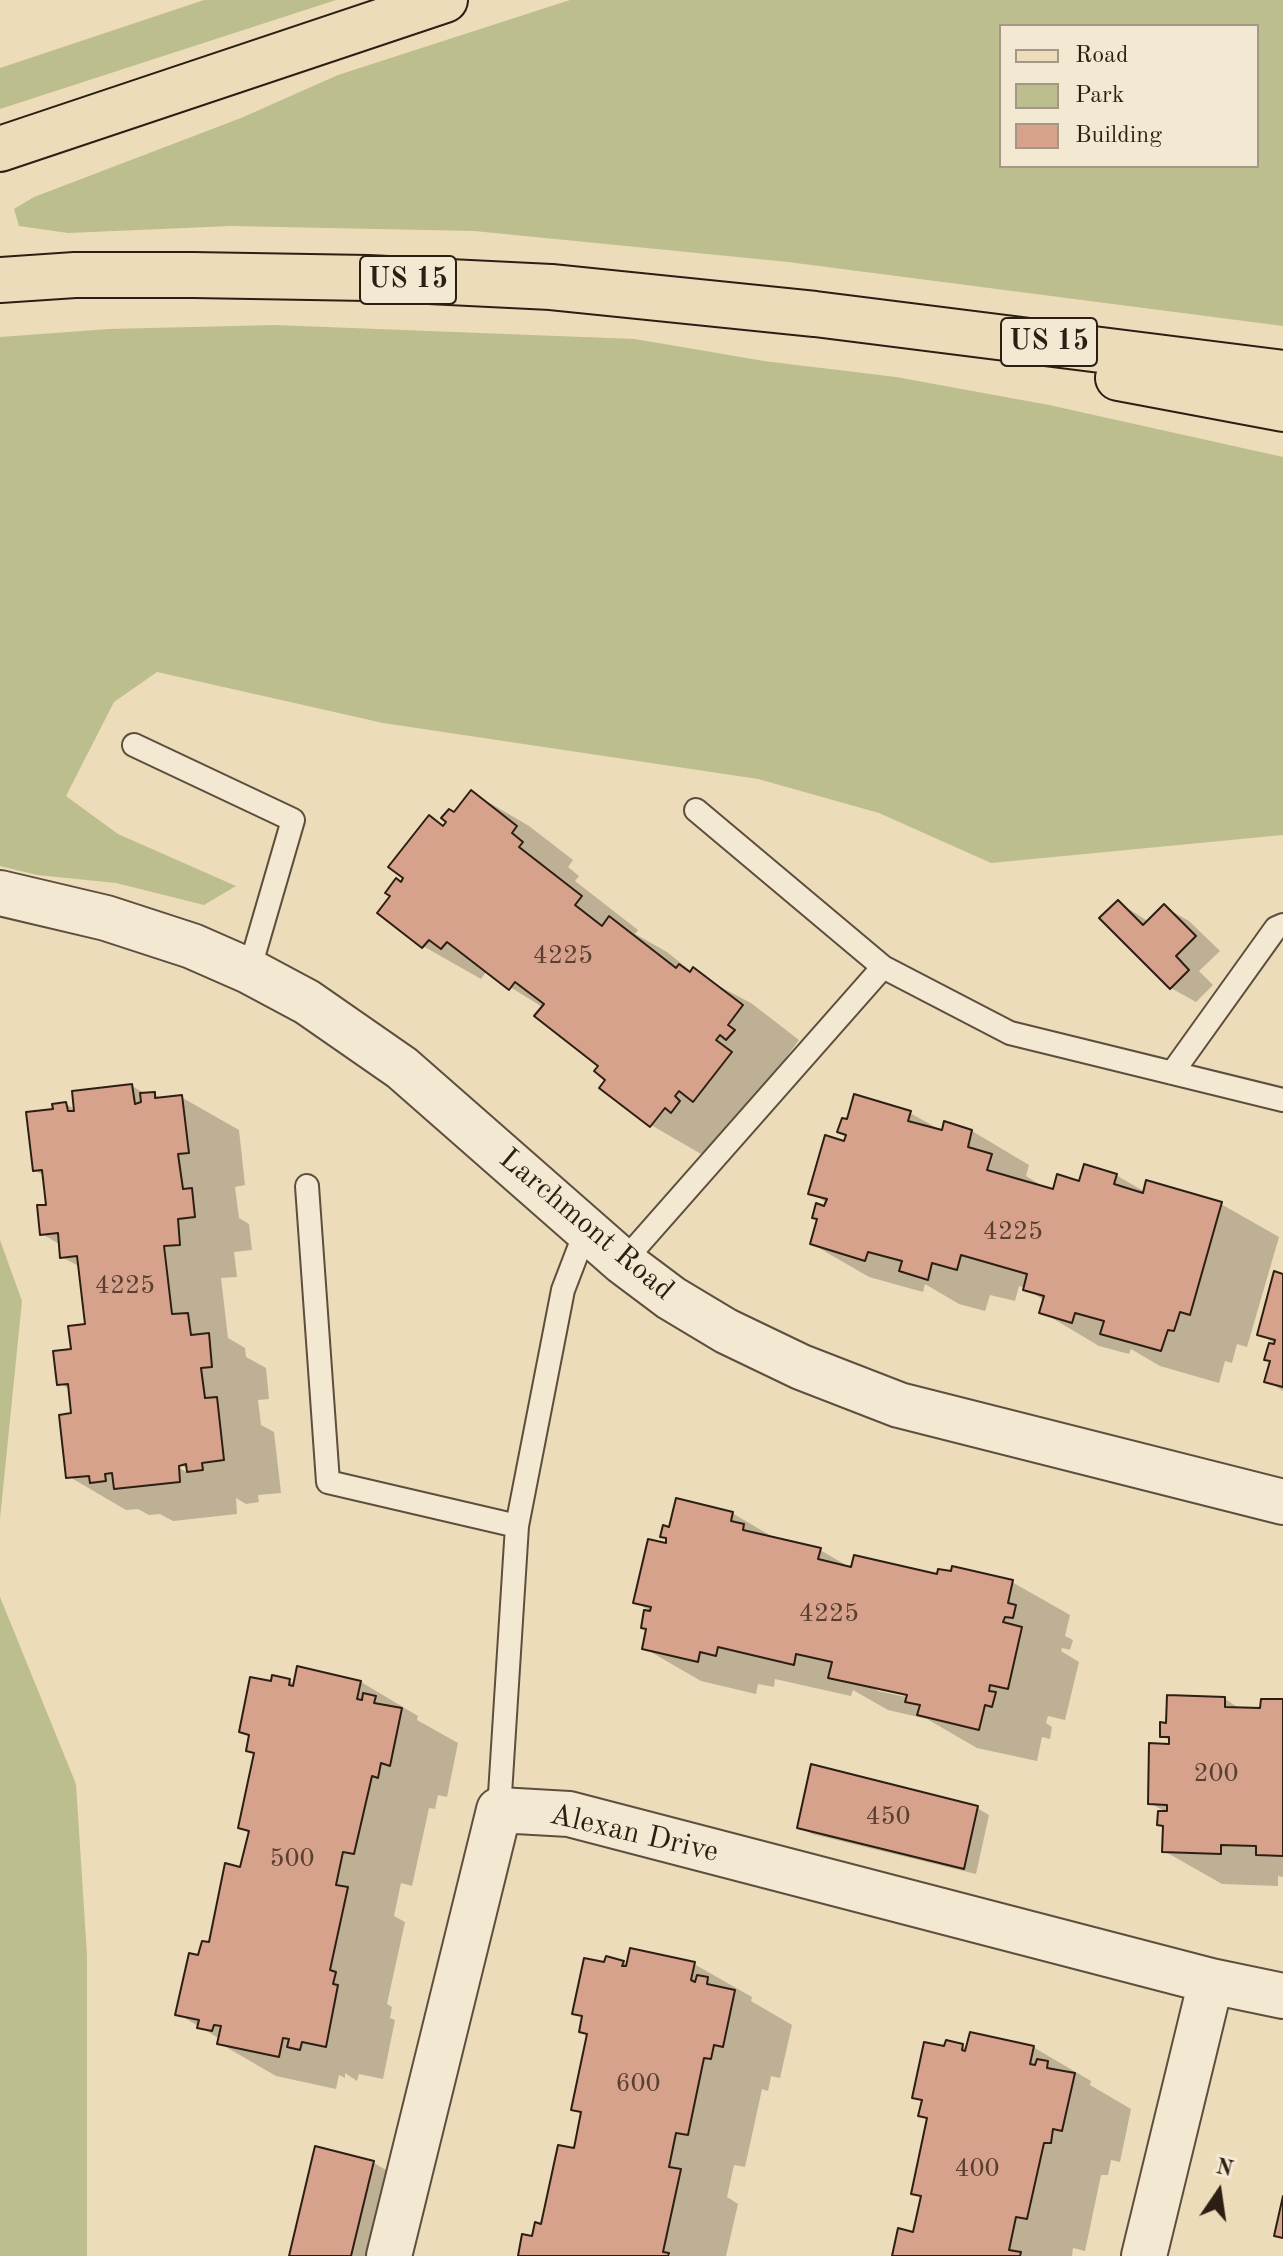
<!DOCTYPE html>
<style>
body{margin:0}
#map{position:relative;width:1283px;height:2256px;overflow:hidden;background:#eddcba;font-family:"Old Standard TT",serif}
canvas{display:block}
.legend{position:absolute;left:999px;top:24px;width:260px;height:144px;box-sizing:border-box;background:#f3e8d2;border:2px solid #a49786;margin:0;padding:10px 14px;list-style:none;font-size:24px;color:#2d1e13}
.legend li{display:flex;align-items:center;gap:16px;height:40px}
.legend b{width:40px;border:2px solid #a49786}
.north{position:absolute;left:1179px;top:2152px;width:80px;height:80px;-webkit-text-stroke:6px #f3e8d2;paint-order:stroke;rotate:13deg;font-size:22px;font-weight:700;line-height:32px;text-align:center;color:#2d1e13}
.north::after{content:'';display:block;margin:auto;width:28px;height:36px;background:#2d1e13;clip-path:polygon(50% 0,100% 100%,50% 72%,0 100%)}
</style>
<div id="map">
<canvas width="1283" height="2256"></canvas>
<ul class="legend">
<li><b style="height:10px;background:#eddcba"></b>Road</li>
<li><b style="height:22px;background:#bcbf8d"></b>Park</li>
<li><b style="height:22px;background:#d7a28b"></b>Building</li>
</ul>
<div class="north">N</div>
</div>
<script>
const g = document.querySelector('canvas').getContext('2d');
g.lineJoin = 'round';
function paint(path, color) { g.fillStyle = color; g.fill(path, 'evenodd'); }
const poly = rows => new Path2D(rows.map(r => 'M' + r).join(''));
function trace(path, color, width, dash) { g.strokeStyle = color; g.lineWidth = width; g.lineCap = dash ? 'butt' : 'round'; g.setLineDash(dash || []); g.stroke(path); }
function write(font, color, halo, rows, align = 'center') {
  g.font = font + ' "Old Standard TT",serif'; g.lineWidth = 8; g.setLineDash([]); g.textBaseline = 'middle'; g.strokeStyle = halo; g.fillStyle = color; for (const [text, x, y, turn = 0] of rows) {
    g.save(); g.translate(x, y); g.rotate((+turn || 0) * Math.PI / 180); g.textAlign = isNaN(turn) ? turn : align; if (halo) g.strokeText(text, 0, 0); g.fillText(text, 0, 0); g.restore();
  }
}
const green = poly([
 [204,0,336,0,0,109,0,68],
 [570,0,1283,0,1283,326,788,262,474,231,231,226,68,233,19,226,14,209,34,197,241,118,338,75],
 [1001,26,1257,26,1257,166,1001,166],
 [275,325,635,339,764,361,896,377,1049,405,1283,457,1283,835,991,863,879,813,758,779,383,723,157,672,114,702,66,796,118,834,236,886,204,905,116,883,37,875,0,866,0,337,109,329],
 [0,1240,22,1301,0,1519],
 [0,1597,76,1784,87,1955,87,2256,0,2256]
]);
const shadow = poly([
 [471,792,529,826,573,860,568,867,579,876,575,881,638,930,635,934,667,952,692,972,751,1003,799,1040,785,1059,791,1064,785,1072,778,1068,772,1074,788,1086,751,1133,736,1124,708,1158,651,1125,608,1080,601,1066,544,1008,486,972,481,979,423,946,402,884,429,817,445,826],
 [1118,902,1149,922,1164,907,1189,921,1220,951,1199,971,1213,985,1196,1002,1171,988],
 [132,1086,148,1095,154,1094,162,1099,181,1097,239,1130,245,1185,235,1187,239,1218,249,1224,252,1250,234,1252,237,1277,221,1278,228,1338,245,1348,246,1357,266,1368,269,1399,258,1400,261,1425,274,1432,281,1493,258,1495,259,1502,246,1504,236,1498,237,1514,173,1521,160,1514,149,1515,138,1509,126,1510,68,1476,73,1415,71,1390,59,1383,87,1326,80,1267,62,1257,61,1245,42,1234,48,1207,45,1176,34,1170,55,1111,66,1104,76,1110],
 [171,1459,188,1469,188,1473,169,1462],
 [910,1113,944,1132,972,1131,1029,1165,1026,1176,1049,1190,1054,1191,1116,1175,1145,1192,1221,1204,1279,1237,1247,1347,1237,1344,1232,1363,1225,1361,1219,1383,1160,1366,1131,1349,1129,1354,1099,1346,1042,1312,1045,1301,1025,1288,1019,1286,1015,1301,990,1295,985,1311,959,1304,925,1284,923,1292,869,1277,812,1244,827,1203,811,1193,846,1143],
 [1283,1276,1283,1391,1267,1381,1272,1362,1266,1359,1279,1346,1259,1334],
 [732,1513,778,1540,820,1550,853,1569,1012,1582,1070,1615,1065,1636,1073,1640,1070,1650,1062,1648,1061,1651,1079,1662,1065,1720,1048,1716,1046,1723,1052,1727,1050,1739,1042,1737,1037,1761,977,1748,927,1719,888,1710,853,1690,851,1696,775,1679,774,1687,758,1684,756,1694,701,1681,644,1648,655,1614,635,1602,667,1545,668,1539,663,1536,671,1529],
 [870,1685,917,1696,916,1699,878,1691],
 [289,1681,295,1684,361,1682,418,1716,417,1720,458,1743,447,1797,438,1795,435,1809,429,1808,412,1886,401,1883,394,1916,405,1922,387,2004,392,2007,390,2018,395,2020,383,2079,359,2074,357,2081,345,2073,345,2078,339,2075,336,2089,276,2076,219,2043,220,2039,178,2014,200,1957,210,1945,242,1869,250,1833,240,1827,255,1754,248,1750,251,1737,241,1731,273,1683],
 [1225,1699,1242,1710,1262,1710,1283,1701,1283,1877,1278,1876,1278,1886,1222,1884,1164,1851,1165,1827,1159,1824,1168,1813,1150,1803,1171,1746,1171,1741,1162,1736,1168,1725],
 [977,1808,989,1815,976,1874,812,1834,800,1827],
 [623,1962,628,1965,694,1964,752,1997,751,2001,792,2025,780,2078,771,2076,768,2091,762,2089,745,2167,734,2165,727,2197,738,2204,726,2256,520,2256,543,2226,575,2151,583,2114,573,2109,589,2036,581,2031,584,2018,574,2013,606,1965],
 [962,2046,968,2049,1033,2047,1091,2081,1090,2085,1131,2109,1120,2162,1111,2160,1108,2175,1101,2175,1085,2251,1073,2248,1072,2256,894,2256,915,2234,922,2199,913,2193,929,2120,920,2115,923,2102,914,2097,946,2048],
 [316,2148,374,2163,386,2170,365,2256,291,2256]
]);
const building = poly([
 [471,790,517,826,512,833,523,842,519,847,582,896,575,905,602,926,609,916,676,968,679,964,690,972,693,967,743,1005,728,1025,735,1030,726,1040,720,1035,716,1040,732,1052,693,1102,679,1091,675,1096,680,1101,671,1113,665,1108,650,1127,599,1088,605,1080,594,1071,598,1066,534,1016,544,1004,515,982,509,990,447,942,441,949,429,940,422,948,377,913,390,896,385,893,396,878,401,882,403,878,388,867,429,815,443,826,446,822,441,818,449,809,454,812,471,790],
 [1118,900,1143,925,1164,904,1196,936,1176,956,1189,970,1170,989,1099,918,1118,900],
 [132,1084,135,1104,141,1102,140,1093,155,1092,155,1098,182,1095,189,1153,178,1154,183,1189,192,1188,195,1217,178,1219,180,1245,164,1246,172,1314,188,1313,191,1335,209,1333,212,1367,201,1368,205,1398,217,1397,224,1460,202,1463,203,1470,187,1472,186,1464,179,1466,180,1482,114,1489,112,1473,105,1474,106,1481,90,1483,89,1476,66,1478,59,1415,71,1413,68,1384,57,1385,53,1351,71,1349,68,1326,85,1324,77,1256,60,1258,58,1233,40,1235,37,1205,46,1205,42,1170,33,1171,26,1112,53,1109,52,1104,66,1102,68,1111,74,1111,72,1091,132,1084],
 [854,1094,911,1111,908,1121,942,1130,944,1121,972,1130,968,1147,992,1154,987,1170,1053,1189,1057,1174,1079,1181,1084,1164,1117,1174,1114,1184,1143,1193,1146,1180,1222,1202,1190,1315,1180,1312,1174,1331,1168,1330,1161,1351,1100,1334,1104,1321,1075,1313,1072,1323,1039,1313,1044,1296,1023,1290,1027,1274,961,1255,957,1270,932,1263,928,1280,899,1271,902,1261,868,1252,865,1261,810,1244,817,1219,812,1218,816,1203,824,1206,827,1199,808,1194,825,1135,844,1141,846,1135,837,1132,842,1118,847,1119,854,1094],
 [1274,1271,1283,1274,1283,1387,1264,1382,1270,1361,1264,1360,1269,1343,1274,1344,1275,1340,1257,1335,1274,1271],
 [676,1498,733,1512,731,1521,744,1524,743,1530,821,1548,818,1559,851,1567,854,1555,937,1574,938,1569,951,1571,952,1566,1013,1580,1008,1603,1016,1605,1013,1618,1005,1617,1003,1622,1022,1627,1008,1689,990,1685,989,1691,996,1692,992,1707,985,1705,979,1730,917,1715,920,1705,905,1702,907,1695,828,1678,832,1662,796,1654,794,1665,718,1647,716,1656,700,1652,698,1662,642,1649,646,1629,641,1628,644,1610,650,1611,651,1607,633,1603,648,1539,666,1543,666,1538,660,1537,663,1525,669,1527,676,1498],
 [297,1666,361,1681,357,1699,362,1700,363,1693,376,1696,374,1703,402,1708,390,1766,381,1763,378,1778,372,1776,354,1854,343,1852,336,1885,348,1887,330,1970,336,1972,333,1984,338,1985,326,2047,302,2042,300,2050,287,2047,289,2039,283,2038,279,2057,217,2044,221,2026,214,2025,212,2031,197,2028,199,2020,175,2015,189,1953,198,1955,202,1941,209,1942,225,1863,240,1867,249,1831,238,1828,254,1753,246,1751,249,1735,239,1732,250,1677,271,1681,272,1675,290,1679,289,1685,293,1686,297,1666],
 [1167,1695,1225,1697,1225,1707,1260,1708,1261,1699,1283,1699,1283,1856,1256,1855,1256,1846,1221,1845,1221,1854,1162,1852,1163,1826,1157,1825,1158,1811,1167,1811,1167,1805,1148,1804,1149,1743,1169,1744,1169,1737,1160,1737,1160,1722,1166,1723,1167,1695],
 [811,1764,978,1806,964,1869,797,1828,811,1764],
 [630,1948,695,1962,691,1980,695,1982,697,1975,708,1977,707,1984,735,1990,723,2047,714,2045,711,2059,704,2058,688,2135,676,2133,669,2167,681,2169,663,2252,669,2253,668,2256,518,2256,522,2234,532,2236,535,2222,541,2224,558,2145,574,2148,581,2112,571,2110,587,2034,579,2032,582,2016,572,2014,584,1958,604,1962,606,1956,624,1961,622,1966,626,1966,630,1948],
 [970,2032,1034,2046,1030,2064,1035,2065,1037,2059,1048,2061,1047,2068,1075,2073,1062,2131,1053,2129,1051,2143,1044,2143,1027,2219,1016,2217,1009,2250,1021,2252,1020,2256,892,2256,898,2228,913,2232,921,2196,911,2194,927,2118,918,2116,922,2100,912,2098,924,2042,944,2046,946,2040,963,2044,962,2050,965,2051,970,2032],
 [315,2146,374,2161,351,2256,289,2256,315,2146],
 [1283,2196,1283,2238,1274,2236,1283,2196]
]);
const lane = poly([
 [134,745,293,820,249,971],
 [696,810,883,967,1010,1033,1283,1100],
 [1172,1073,1276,928,1283,925],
 [307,1186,328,1482,517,1526],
 [623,1262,883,967],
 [499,1810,517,1526,563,1290,586,1230]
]);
const street = poly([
 [0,893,106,918,192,946,249,971,307,1002,402,1068,623,1262,671,1298,726,1331,801,1367,899,1405,1283,1502],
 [389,2256,499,1810,569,1814,1211,1981,1283,1996],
 [1144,2256,1211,1981]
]);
const primary = poly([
 [0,149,445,0]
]);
const highway = poly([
 [0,280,75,275,193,275,368,278,551,287,815,314,1283,373],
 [1118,378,1283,409]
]);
const numberNames = [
 ["4225",563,956],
 ["4225",1013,1232],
 ["4225",125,1286],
 ["4225",829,1614],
 ["200",1216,1774],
 ["450",888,1817],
 ["500",292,1859],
 ["600",638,2084],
 ["400",977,2169]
];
const shields = [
 [408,280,96],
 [1049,342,96]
];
const shieldNames = [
 ["US 15",408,280],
 ["US 15",1049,342]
];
const streetNames = [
 ["Larchmont Road",586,1225,40],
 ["Alexan Drive",634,1834,13]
];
paint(green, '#bcbf8d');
paint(shadow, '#0003');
paint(building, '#d7a28b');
trace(building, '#2d1e13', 2);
trace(lane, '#5d4e3d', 26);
trace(street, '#5d4e3d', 48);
trace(primary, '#2d1e13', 48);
trace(highway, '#2d1e13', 48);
trace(lane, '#f3e8d2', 22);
trace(street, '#f3e8d2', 44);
trace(primary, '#eddcba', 44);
trace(highway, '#eddcba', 44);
write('26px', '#583f31', null, numberNames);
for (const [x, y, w] of shields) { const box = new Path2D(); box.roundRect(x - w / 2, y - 24, w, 48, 6); g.fillStyle = '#f3e8d2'; g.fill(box); trace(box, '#2d1e13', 2); }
write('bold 28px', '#2d1e13', null, shieldNames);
write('30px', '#2d1e13', '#f3e8d2', streetNames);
</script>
